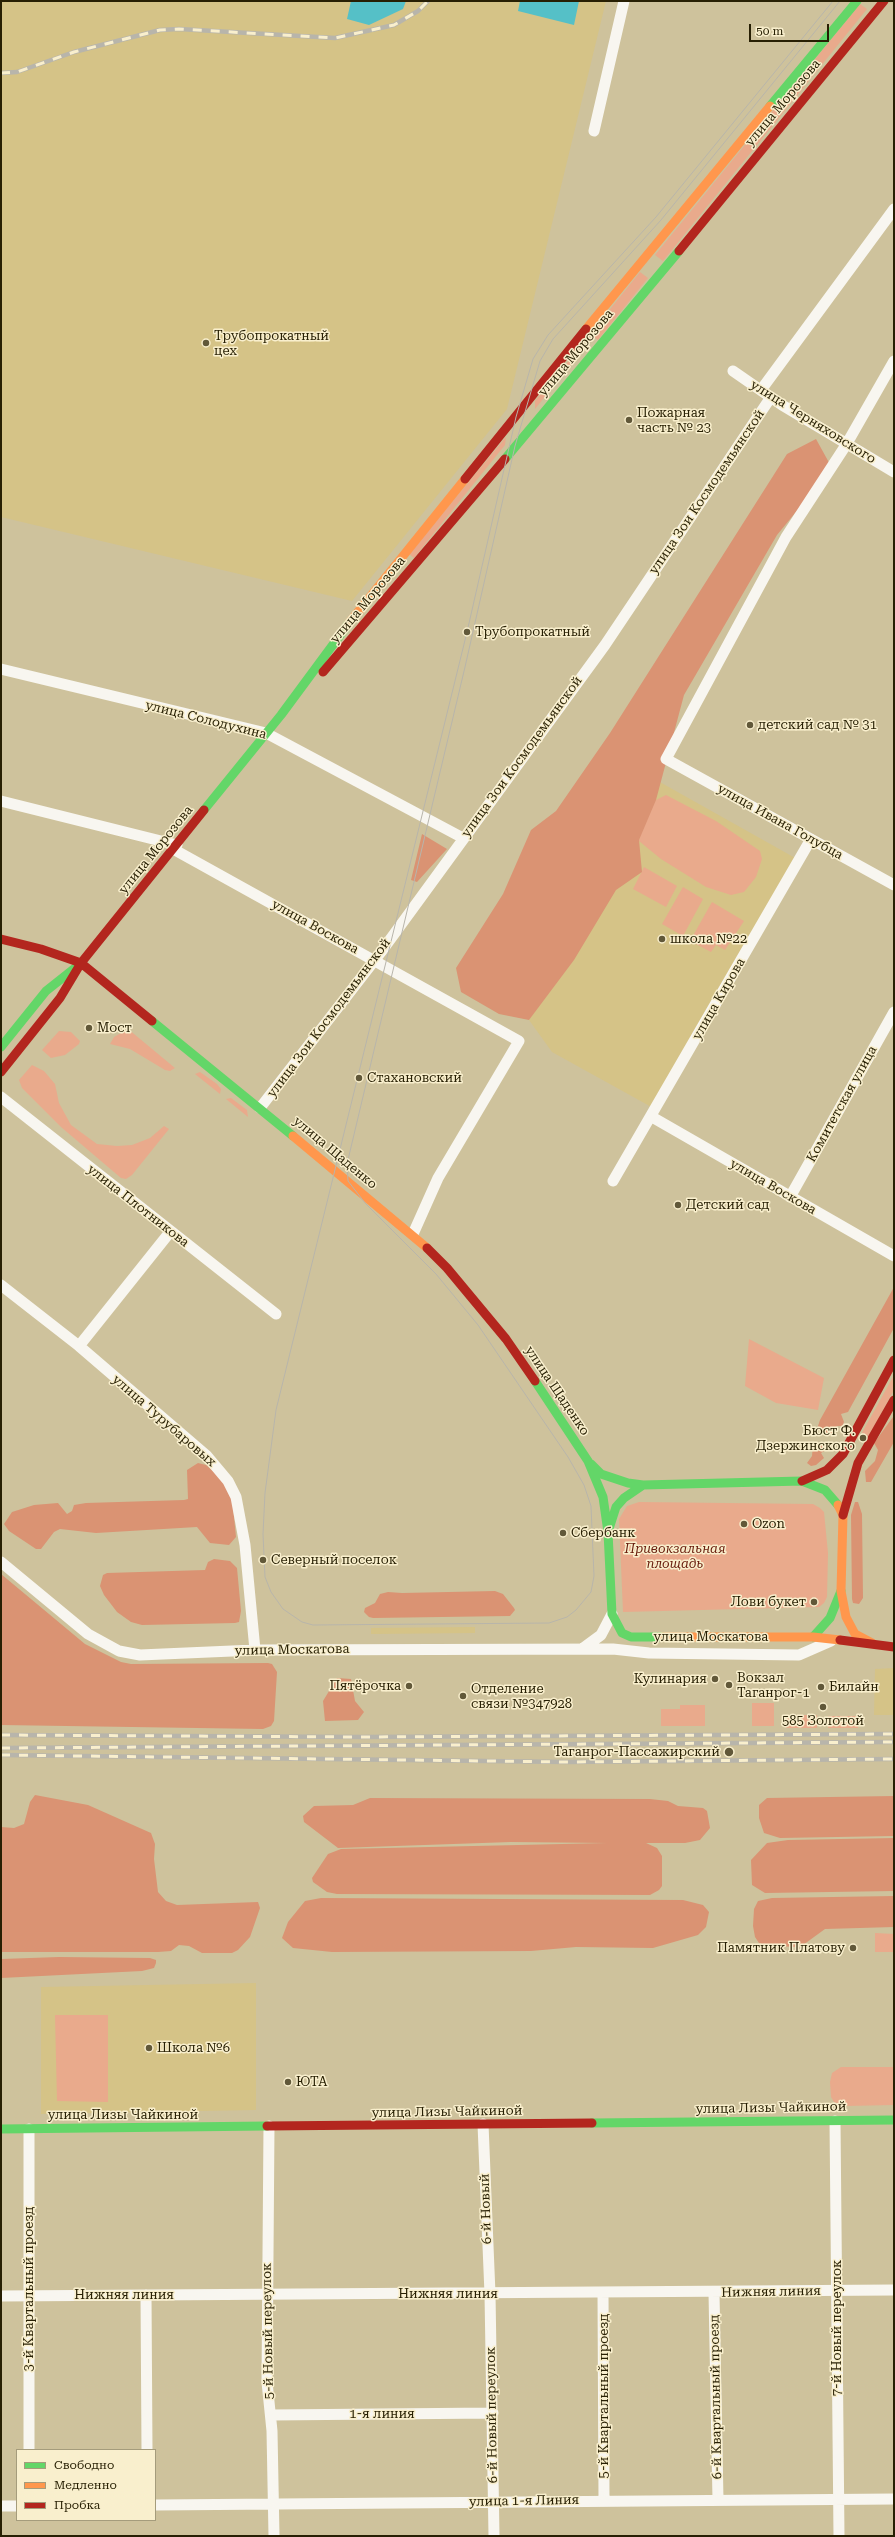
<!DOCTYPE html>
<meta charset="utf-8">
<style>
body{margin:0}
#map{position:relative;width:895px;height:2537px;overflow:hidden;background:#cec29c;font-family:"Roboto Serif",serif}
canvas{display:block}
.frame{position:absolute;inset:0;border:2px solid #271f03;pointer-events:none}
.legend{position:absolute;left:16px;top:2449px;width:140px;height:72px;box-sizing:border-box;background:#f9efcd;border:1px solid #a59c7c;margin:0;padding:5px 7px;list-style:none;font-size:12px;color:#271f03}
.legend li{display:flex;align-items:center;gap:8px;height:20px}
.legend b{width:20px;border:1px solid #a59c7c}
.scale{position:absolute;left:749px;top:24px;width:80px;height:18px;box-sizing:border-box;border:2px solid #271f03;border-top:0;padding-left:5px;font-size:12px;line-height:14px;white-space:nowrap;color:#271f03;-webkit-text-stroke:3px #f9efcd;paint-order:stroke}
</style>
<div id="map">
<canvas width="895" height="2537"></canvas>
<div class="frame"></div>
<ul class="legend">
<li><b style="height:5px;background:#63d668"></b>Свободно</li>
<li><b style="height:5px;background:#ff974d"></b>Медленно</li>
<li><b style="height:5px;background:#b3261e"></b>Пробка</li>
</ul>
<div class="scale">50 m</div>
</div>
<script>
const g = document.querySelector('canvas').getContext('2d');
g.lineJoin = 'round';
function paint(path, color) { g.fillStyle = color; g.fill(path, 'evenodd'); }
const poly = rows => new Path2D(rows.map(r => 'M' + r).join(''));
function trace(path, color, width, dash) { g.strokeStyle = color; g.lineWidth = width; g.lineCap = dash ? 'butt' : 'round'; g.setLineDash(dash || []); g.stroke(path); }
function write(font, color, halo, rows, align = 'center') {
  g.font = font + ' "Roboto Serif",serif'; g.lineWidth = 3; g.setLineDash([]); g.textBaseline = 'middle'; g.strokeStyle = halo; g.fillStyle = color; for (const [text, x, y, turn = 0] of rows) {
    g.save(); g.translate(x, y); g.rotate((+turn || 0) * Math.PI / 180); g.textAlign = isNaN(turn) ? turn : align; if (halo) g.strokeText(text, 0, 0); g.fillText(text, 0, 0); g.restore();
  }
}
const built = poly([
 [1,1,606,1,507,409,352,601,1,517],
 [658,781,797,859,655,1109,552,1052,529,1020],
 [475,1627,475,1633,371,1634,371,1628],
 [894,1668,894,1715,874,1715,875,1669],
 [256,1983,256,2110,41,2114,41,1987]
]);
const green = poly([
 [860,4,867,9,663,261,655,255],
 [640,272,648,278,598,340,590,334],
 [577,351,578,356,535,409,535,401],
 [506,437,505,445,414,558,409,554],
 [666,795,716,821,760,851,762,859,756,877,744,892,731,895,706,887,661,859,639,841,642,824,649,810,656,800],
 [644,867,677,886,666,907,633,889],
 [683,887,703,899,683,936,662,924],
 [712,902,744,921,725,950,716,945,711,952,690,941],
 [128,1029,175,1068,170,1071,165,1070,130,1049,110,1044,114,1037],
 [59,1031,71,1032,80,1041,79,1044,65,1055,51,1058,42,1050],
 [32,1065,44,1071,55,1084,59,1103,71,1125,97,1144,117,1146,132,1145,150,1138,164,1126,169,1129,132,1175,126,1179,121,1178,61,1127,22,1088,19,1080],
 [200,1072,217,1084,221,1089,220,1094,195,1074],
 [231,1098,247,1110,248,1117,226,1099],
 [749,1339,824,1378,818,1410,776,1403,745,1386],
 [894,1375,894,1390,868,1437,862,1433],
 [639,1502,813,1504,820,1508,824,1512,828,1553,827,1597,824,1603,819,1607,623,1612,619,1519,627,1506],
 [752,1703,774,1703,774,1726,752,1726],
 [680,1705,705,1705,705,1726,661,1726,661,1709,680,1709],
 [786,1715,817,1715,817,1728,786,1728],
 [828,1716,858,1716,858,1728,828,1728],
 [875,1933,894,1934,894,1952,875,1952],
 [55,2015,108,2015,108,2102,57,2101],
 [841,2067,894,2067,894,2105,845,2106,834,2102,831,2097,830,2082,832,2073]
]);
const forest = poly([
 [816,439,832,468,777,535,684,695,656,800,639,840,642,872,616,890,574,960,529,1020,499,1014,461,992,456,968,503,894,531,830,556,811,610,733,787,454],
 [422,834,447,849,417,882,411,880],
 [894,1287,894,1328,848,1412,841,1414,844,1422,842,1426,837,1426,834,1435,828,1435,820,1431,818,1426,820,1420],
 [893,1417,894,1442,871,1482,866,1482,865,1471,875,1461,878,1450,874,1443],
 [822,1444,825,1445,826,1450,821,1453,824,1458,816,1465,811,1466,807,1463,812,1456,813,1445],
 [198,1463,206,1465,222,1479,232,1497,236,1537,229,1545,210,1543,197,1527,96,1533,60,1529,54,1532,41,1549,36,1549,9,1531,4,1524,12,1512,34,1505,58,1503,67,1514,72,1511,74,1505,86,1503,184,1500,188,1499,187,1470],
 [855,1502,858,1502,862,1514,863,1598,859,1604,853,1603,852,1599,851,1515],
 [214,1559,230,1561,237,1568,241,1611,239,1622,235,1623,142,1625,131,1622,117,1612,104,1595,100,1586,103,1575,107,1573,205,1570,208,1562],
 [1,1574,85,1644,121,1662,131,1664,268,1663,272,1664,277,1672,274,1721,271,1726,263,1729,1,1725],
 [495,1591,503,1594,514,1608,515,1610,510,1616,373,1618,369,1617,364,1612,365,1608,375,1603,380,1594,388,1592,402,1593],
 [337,1678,351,1679,355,1701,364,1712,358,1720,325,1721,323,1701],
 [35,1795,88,1805,151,1833,155,1844,154,1859,158,1892,166,1901,177,1905,258,1902,260,1908,250,1937,238,1950,232,1953,202,1953,189,1946,179,1945,171,1951,158,1952,1,1952,1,1827,14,1828,24,1824,30,1802],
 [894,1796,894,1836,780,1838,764,1833,759,1818,759,1805,767,1798],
 [370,1798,650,1799,668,1801,678,1806,703,1808,707,1811,710,1828,700,1840,685,1843,646,1843,657,1848,662,1856,662,1886,659,1890,650,1895,337,1894,327,1892,313,1882,312,1878,328,1854,341,1849,607,1843,511,1842,338,1848,304,1822,303,1816,314,1806,353,1805],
 [894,1838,894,1891,765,1893,752,1885,751,1860,767,1843,788,1840],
 [894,1896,894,1927,825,1929,803,1945,794,1947,765,1945,759,1943,755,1937,753,1926,754,1909,758,1901,772,1898],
 [321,1898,683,1900,703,1905,709,1912,706,1927,698,1935,653,1948,576,1947,531,1951,332,1952,293,1948,282,1938,288,1922,305,1901],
 [59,1957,150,1958,156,1960,156,1963,154,1968,142,1971,1,1978,1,1959]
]);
const water = poly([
 [351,1,406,1,403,9,369,25,347,19],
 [520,1,579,1,574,25,518,11]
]);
const street = poly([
 [594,131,624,1],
 [894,361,846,445,786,537,666,759,894,885],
 [733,371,782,405,894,472],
 [761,390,894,209],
 [1,669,266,733,463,838],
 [1,801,177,845],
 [173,849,519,1041,438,1178,413,1234],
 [1,1097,276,1314],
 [260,1108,381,952,605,645,771,397],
 [652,1117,894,1256],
 [613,1181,811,839],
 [790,1197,894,1012],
 [1,1285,79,1346,207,1456,228,1481,236,1497,245,1545,255,1650],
 [79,1346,170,1232],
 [1,1562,88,1634,119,1651,140,1655,255,1650,613,1649,649,1653,799,1655,831,1641],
 [582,1649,601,1635,612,1614],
 [835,2121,839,2536],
 [483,2124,490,2294,494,2536],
 [269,2126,267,2382,272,2431,274,2536],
 [29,2129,29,2450],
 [603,2292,604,2500],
 [714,2293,718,2500],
 [146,2295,147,2450],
 [1,2296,894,2290],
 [271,2415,493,2413],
 [155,2505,894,2499],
 [1,2506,17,2506]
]);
const fast = poly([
 [770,106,857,1],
 [505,459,679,251],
 [204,810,281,715,349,623],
 [152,1021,293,1136],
 [1,1047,46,991,75,968],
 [535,1381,588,1461,603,1497,608,1532],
 [591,1464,601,1474,628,1483,643,1485,802,1481,825,1490,838,1505],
 [643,1485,624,1498,616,1507,608,1532,612,1614,622,1633,631,1637,663,1637],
 [813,1637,830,1618,841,1591],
 [592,2123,894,2120],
 [1,2129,267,2126]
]);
const slow = poly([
 [586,329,770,106],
 [349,623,465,479],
 [293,1136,427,1248],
 [838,1505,843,1515,841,1591,846,1617,855,1634,872,1643],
 [663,1637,813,1637,840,1640]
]);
const jam = poly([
 [679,251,884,1],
 [465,479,586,329],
 [323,672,505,459],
 [1,939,41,949,81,963,152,1021],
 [1,1072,60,998,81,963,204,810],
 [427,1248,447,1268,506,1339,535,1381],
 [802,1481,827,1470,843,1454,894,1360],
 [843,1515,858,1463,894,1400],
 [840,1640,894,1647],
 [267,2126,592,2123]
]);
const tram = poly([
 [833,1,656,217,548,335,533,359,516,417,467,632,276,1410,265,1493,263,1534,265,1577,271,1592,283,1609,302,1622,313,1625,549,1623,567,1617,576,1610,591,1592,594,1576,591,1506,584,1485,568,1457,478,1325,436,1274,365,1203,348,1181,347,1164,465,667,515,446,540,361,553,339,661,220,840,1]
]);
const rail = poly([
 [1,73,17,72,74,52,160,30,179,29,335,38,394,25,418,11,428,1],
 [1,1735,362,1737,894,1734],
 [1,1748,894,1742],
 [1,1755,567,1762,894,1759]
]);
const markers = [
 [206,343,4,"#615839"],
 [629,420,4,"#615839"],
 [467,632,4,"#615839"],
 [750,725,4,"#615839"],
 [662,939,4,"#615839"],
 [89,1028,4,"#615839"],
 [359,1078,4,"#615839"],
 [678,1205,4,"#615839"],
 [863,1438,4,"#615839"],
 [744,1524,4,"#615839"],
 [563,1533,4,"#615839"],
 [263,1560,4,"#615839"],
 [814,1602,4,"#615839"],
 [715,1679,4,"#615839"],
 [729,1685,4,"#615839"],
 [409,1686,4,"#615839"],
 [821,1687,4,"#615839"],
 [463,1696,4,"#615839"],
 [823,1707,4,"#615839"],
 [729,1752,5,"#615839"],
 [853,1948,4,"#615839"],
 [149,2048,4,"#615839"],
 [288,2082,4,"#615839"]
];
const streetNames = [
 ["улица Морозова",783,103,-50],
 ["улица Морозова",576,353,-50],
 ["улица Черняховского",813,422,32],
 ["улица Зои Космодемьянской",707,492,-56],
 ["улица Морозова",368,600,-50],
 ["улица Солодухина",206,720,14],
 ["улица Зои Космодемьянской",522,757,-54],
 ["улица Ивана Голубца",780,822,29],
 ["улица Морозова",156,850,-51],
 ["улица Воскова",315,927,29],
 ["улица Кирова",719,999,-60],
 ["улица Зои Космодемьянской",329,1018,-53],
 ["Комитетская улица",842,1104,-61],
 ["улица Щаденко",335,1153,40],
 ["улица Воскова",773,1187,30],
 ["улица Плотникова",138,1206,38],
 ["улица Щаденко",557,1391,56],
 ["улица Турубаровых",164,1421,41],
 ["улица Москатова",711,1637],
 ["улица Москатова",292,1650,-1],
 ["улица Лизы Чайкиной",771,2108,-1],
 ["улица Лизы Чайкиной",447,2112,-1],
 ["улица Лизы Чайкиной",123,2115],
 ["6-й Новый",486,2209,-92],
 ["3-й Квартальный проезд",29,2289,-90],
 ["Нижняя линия",771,2292,-1],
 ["Нижняя линия",448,2294],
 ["Нижняя линия",124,2295],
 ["7-й Новый переулок",837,2328,-90],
 ["5-й Новый переулок",268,2331,-91],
 ["5-й Квартальный проезд",604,2396,-90],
 ["6-й Квартальный проезд",716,2397,-91],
 ["1-я линия",382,2414],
 ["6-й Новый переулок",492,2415,-91],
 ["улица 1-я Линия",524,2501,-1]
];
const poiNames = [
 ["Трубопрокатный",214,336],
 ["цех",214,351],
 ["Пожарная",637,413],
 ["часть № 23",637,428],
 ["Трубопрокатный",475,632],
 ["детский сад № 31",758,725],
 ["школа №22",670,939],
 ["Мост",97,1028],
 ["Стахановский",367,1078],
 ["Детский сад",686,1205],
 ["Бюст Ф.",855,1431,"right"],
 ["Дзержинского",855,1446,"right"],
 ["Ozon",752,1524],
 ["Сбербанк",571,1533],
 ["Северный поселок",271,1560],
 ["Лови букет",806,1602,"right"],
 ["Вокзал",737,1678],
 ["Таганрог-1",737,1693],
 ["Кулинария",707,1679,"right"],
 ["Пятёрочка",401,1686,"right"],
 ["Билайн",829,1687],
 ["Отделение",471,1689],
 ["связи №347928",471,1704],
 ["585 Золотой",823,1721,"center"],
 ["Таганрог-Пассажирский",720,1752,"right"],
 ["Памятник Платову",845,1948,"right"],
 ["Школа №6",157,2048],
 ["ЮТА",296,2082]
];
const parkNames = [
 ["Привокзальная",675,1549],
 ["площадь",675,1564]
];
paint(built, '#d5c387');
paint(green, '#e9aa8c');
paint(forest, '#da9373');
paint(water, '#55c0c7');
trace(street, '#f8f6f0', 11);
trace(fast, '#63d668', 9);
trace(slow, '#ff974d', 9);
trace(jam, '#b3261e', 9);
trace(tram, '#b8b5ab', 1);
trace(rail, '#b8b5ab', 4.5);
trace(rail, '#f9efcd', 3, [9]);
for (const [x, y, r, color] of markers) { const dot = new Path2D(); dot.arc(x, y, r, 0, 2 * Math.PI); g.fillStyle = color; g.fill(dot); trace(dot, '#f9efcd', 1.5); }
write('13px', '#271f03', '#f9efcd', streetNames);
write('13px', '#271f03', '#f9efcd', poiNames, 'left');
write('italic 13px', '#691d0d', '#f9efcd', parkNames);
</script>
